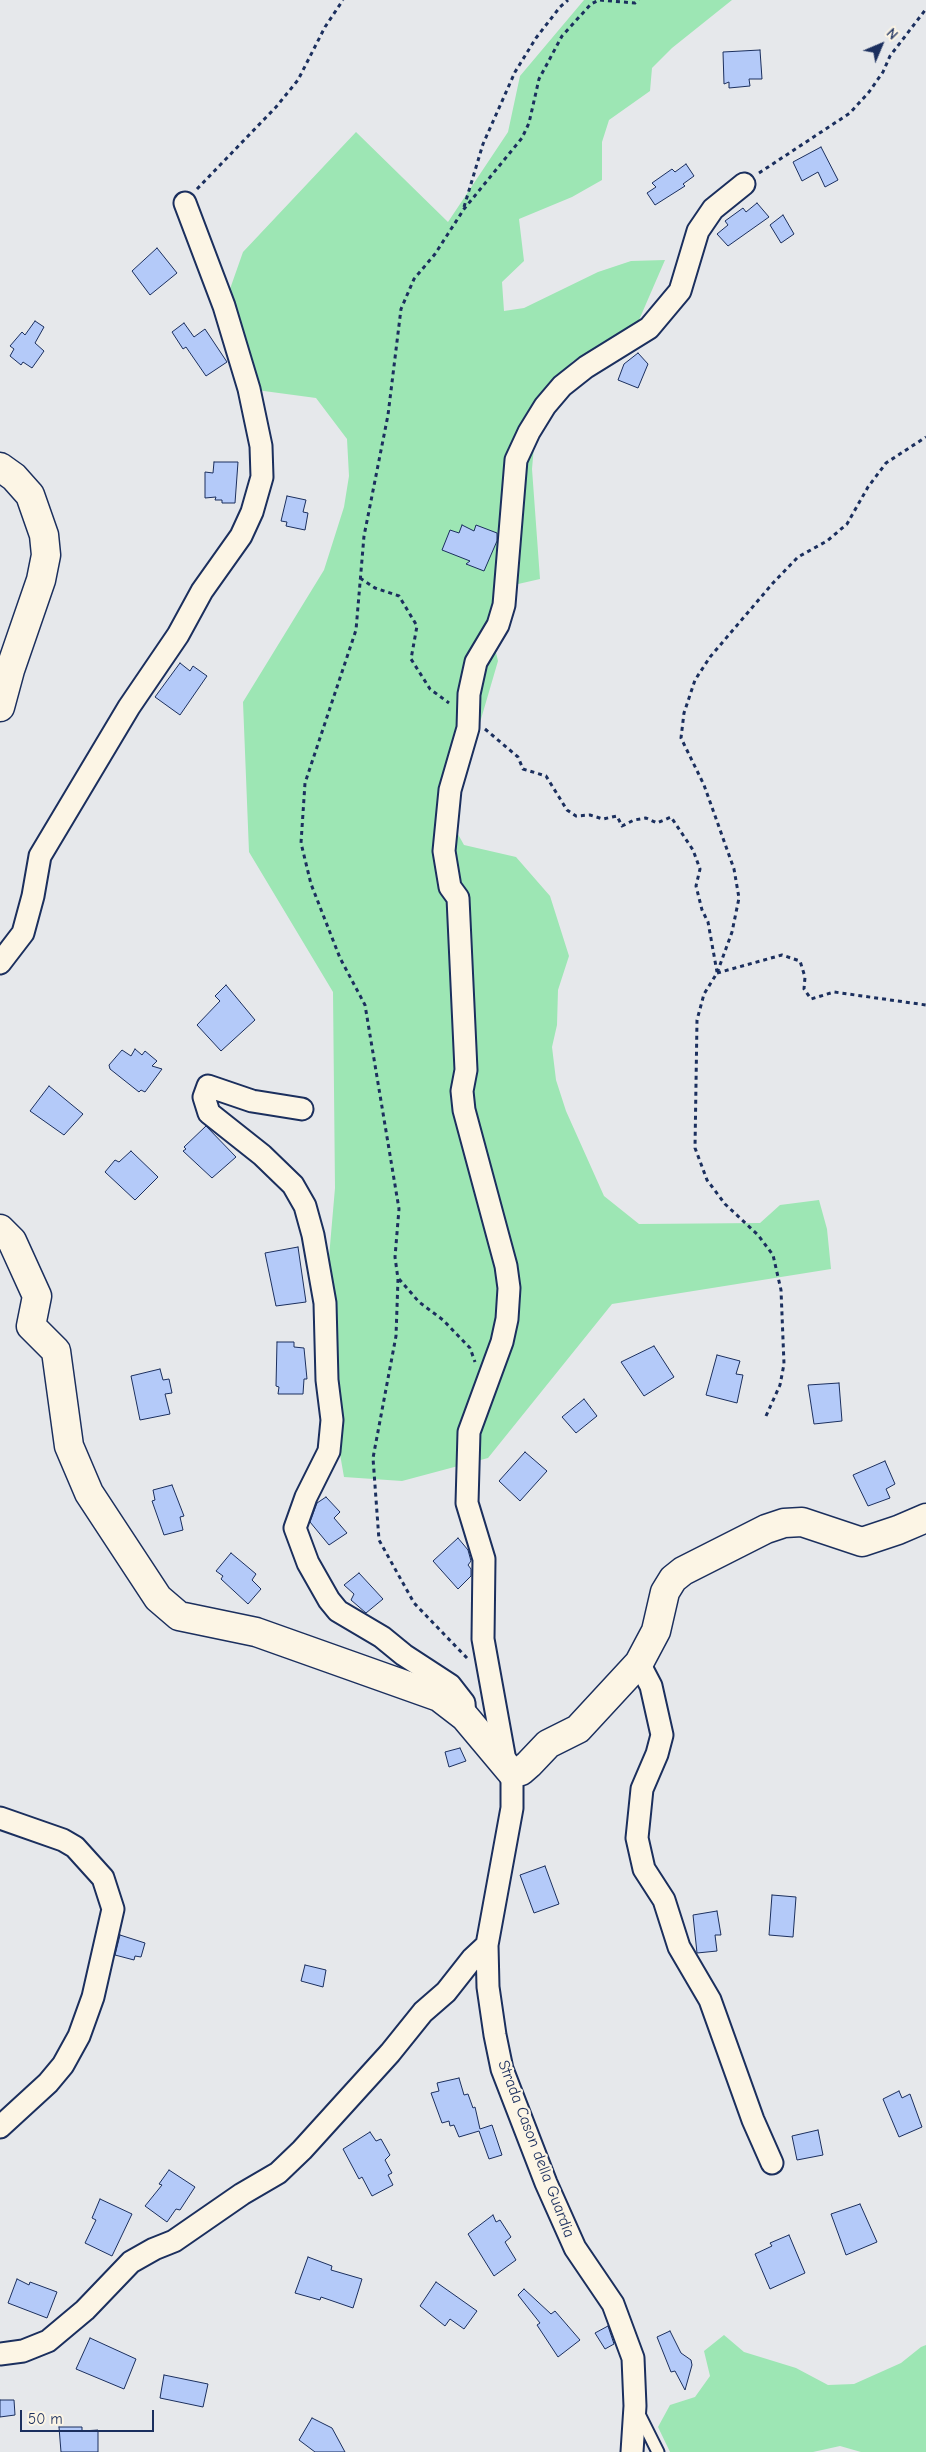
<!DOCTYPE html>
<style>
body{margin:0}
#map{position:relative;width:926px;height:2452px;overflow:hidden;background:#e6e8eb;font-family:"Comic Neue",sans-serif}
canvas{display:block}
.north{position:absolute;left:856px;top:20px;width:50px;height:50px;-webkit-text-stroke:4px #fcf5e5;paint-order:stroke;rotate:45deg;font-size:14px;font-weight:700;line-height:20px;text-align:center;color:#1b2f5e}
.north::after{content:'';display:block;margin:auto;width:18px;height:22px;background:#1b2f5e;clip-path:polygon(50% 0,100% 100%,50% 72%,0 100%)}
.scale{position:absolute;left:20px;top:2410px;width:134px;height:22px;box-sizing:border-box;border:2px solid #1b2f5e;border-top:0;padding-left:6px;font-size:15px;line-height:18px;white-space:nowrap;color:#1b2f5e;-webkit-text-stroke:4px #fcf5e5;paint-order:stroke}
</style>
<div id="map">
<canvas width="926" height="2452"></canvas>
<div class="north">N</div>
<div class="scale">50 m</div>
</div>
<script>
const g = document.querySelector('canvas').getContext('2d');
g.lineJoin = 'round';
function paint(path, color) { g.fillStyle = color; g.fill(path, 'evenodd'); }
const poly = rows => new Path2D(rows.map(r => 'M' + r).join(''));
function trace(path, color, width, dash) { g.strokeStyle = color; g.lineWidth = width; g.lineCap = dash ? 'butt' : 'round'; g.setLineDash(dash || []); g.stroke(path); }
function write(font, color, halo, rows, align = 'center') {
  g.font = font + ' "Comic Neue",sans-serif'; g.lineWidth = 4.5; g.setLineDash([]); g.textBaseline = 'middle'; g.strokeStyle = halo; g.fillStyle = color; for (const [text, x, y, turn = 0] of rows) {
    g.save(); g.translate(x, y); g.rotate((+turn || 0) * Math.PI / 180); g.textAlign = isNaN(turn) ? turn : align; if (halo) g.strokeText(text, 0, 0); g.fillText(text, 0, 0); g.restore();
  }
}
const green = poly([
 [584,0,732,0,672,48,652,68,650,91,609,120,602,142,602,180,572,197,519,219,524,261,502,282,504,311,524,308,598,272,631,261,665,260,636,327,573,361,538,400,532,469,540,579,505,587,489,623,498,661,462,784,449,818,464,845,516,857,550,896,569,956,558,990,557,1025,552,1047,556,1080,566,1111,604,1196,639,1224,760,1223,780,1205,819,1200,827,1229,831,1269,612,1304,488,1458,402,1481,344,1477,327,1380,325,1303,335,1188,333,992,249,852,243,702,324,570,344,507,349,476,347,439,316,398,249,389,224,306,243,252,356,132,448,222,508,132,520,76],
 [724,2335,744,2352,796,2368,828,2385,854,2384,901,2363,921,2347,926,2345,926,2452,861,2452,840,2446,813,2452,670,2452,658,2427,670,2405,695,2397,710,2376,704,2351]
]);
const building = poly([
 [760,50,762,79,749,79,750,86,729,88,729,82,724,84,723,52,760,50],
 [821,147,838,180,825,187,818,172,802,181,793,162,821,147],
 [686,164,694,176,683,184,685,186,655,205,647,193,656,187,652,183,672,169,675,172,686,164],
 [757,203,769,217,728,246,717,234,728,225,725,221,743,208,746,212,757,203],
 [783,215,794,234,781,243,770,225,783,215],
 [157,248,177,273,150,295,132,271,157,248],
 [35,321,44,327,35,343,44,351,32,368,23,362,21,365,10,356,14,349,10,346,22,332,25,335,35,321],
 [184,323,194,337,205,329,227,362,206,376,186,347,183,349,172,332,184,323],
 [638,353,648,364,638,388,618,380,624,364,638,353],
 [214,462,238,462,235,503,222,503,222,500,215,500,216,497,205,498,205,472,213,473,214,462],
 [287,496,306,500,303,512,308,513,305,530,286,526,287,522,281,521,287,496],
 [462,525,474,531,476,525,497,533,497,541,484,571,466,564,470,561,442,550,450,530,459,533,462,525],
 [180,663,190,671,193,666,207,676,180,715,155,697,180,663],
 [226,985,255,1020,221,1051,197,1025,220,1001,215,996,226,985],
 [135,1049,142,1055,145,1051,157,1061,152,1066,162,1069,145,1092,141,1090,139,1092,110,1069,109,1065,122,1050,131,1056,135,1049],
 [49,1086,83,1114,64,1135,30,1111,49,1086],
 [206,1126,236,1157,212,1178,183,1151,186,1149,184,1147,206,1126],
 [131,1151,158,1177,135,1200,105,1172,115,1160,119,1162,131,1151],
 [298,1247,306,1302,276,1306,265,1253,298,1247],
 [277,1342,294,1342,294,1347,304,1348,307,1379,304,1379,303,1394,278,1394,279,1387,276,1386,277,1342],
 [654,1346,674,1377,644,1396,621,1362,654,1346],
 [717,1355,740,1361,736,1374,743,1375,737,1403,706,1395,717,1355],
 [160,1369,163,1380,169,1379,172,1393,165,1394,170,1414,140,1420,131,1376,160,1369],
 [839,1383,842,1421,814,1424,808,1385,839,1383],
 [584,1399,597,1416,576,1433,562,1417,584,1399],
 [525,1452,547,1471,520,1501,499,1481,525,1452],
 [885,1461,895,1484,886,1489,890,1498,868,1506,853,1475,885,1461],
 [172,1485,184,1516,180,1517,183,1530,164,1535,152,1501,155,1500,153,1490,172,1485],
 [326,1497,340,1512,334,1518,347,1533,329,1545,310,1522,317,1503,326,1497],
 [458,1538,468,1550,471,1561,468,1565,471,1569,471,1576,458,1589,433,1561,458,1538],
 [231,1553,256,1574,252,1580,261,1589,248,1604,221,1579,223,1576,216,1571,231,1553],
 [359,1573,383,1599,366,1613,351,1600,354,1594,344,1585,359,1573],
 [460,1748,466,1761,449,1767,445,1752,460,1748],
 [545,1866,559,1904,534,1913,520,1875,545,1866],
 [772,1895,796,1897,793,1937,769,1935,772,1895],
 [717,1911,721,1935,715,1935,717,1951,697,1953,693,1915,717,1911],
 [120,1935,145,1943,141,1957,135,1956,134,1960,115,1955,120,1935],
 [305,1965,326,1970,323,1987,301,1981,305,1965],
 [459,2078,464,2095,468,2094,473,2108,475,2107,480,2129,492,2125,502,2155,489,2159,479,2131,459,2137,454,2125,450,2126,449,2121,442,2123,431,2093,439,2091,437,2083,459,2078],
 [899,2091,902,2098,910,2094,922,2127,899,2137,883,2099,899,2091],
 [818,2130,823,2155,797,2160,792,2136,818,2130],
 [370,2132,376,2141,381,2139,390,2155,385,2160,392,2173,388,2175,393,2185,372,2196,362,2177,359,2179,343,2149,370,2132],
 [169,2170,195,2187,180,2210,176,2209,167,2222,145,2206,162,2185,159,2184,169,2170],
 [100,2199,132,2214,112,2256,85,2243,96,2220,92,2218,100,2199],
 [860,2204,877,2242,846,2255,831,2214,860,2204],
 [493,2215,496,2222,500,2220,511,2237,505,2242,516,2260,494,2276,468,2234,493,2215],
 [789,2235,805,2273,770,2289,755,2254,772,2246,770,2243,789,2235],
 [308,2257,332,2266,331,2270,362,2279,353,2308,321,2297,320,2300,295,2293,308,2257],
 [17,2279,29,2285,30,2282,57,2292,47,2318,8,2303,17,2279],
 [436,2282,477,2311,464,2329,450,2319,445,2326,420,2306,436,2282],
 [524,2289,551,2314,555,2311,580,2340,558,2357,537,2325,540,2323,518,2295,524,2289],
 [608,2326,614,2344,605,2349,595,2333,608,2326],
 [670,2331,681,2353,691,2360,692,2365,685,2390,675,2371,671,2372,657,2337,670,2331],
 [90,2338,136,2359,124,2389,76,2369,90,2338],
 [164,2375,208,2384,203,2407,160,2398,164,2375],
 [0,2400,14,2400,15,2415,0,2417,0,2400],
 [312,2418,332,2428,345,2452,315,2452,299,2440,312,2418],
 [59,2427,82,2427,82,2431,98,2430,98,2452,61,2452,59,2427]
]);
const path = poly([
 [759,173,850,113,869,92,883,72,890,56,926,9],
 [197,189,276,107,298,80,325,27,343,0],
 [464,207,483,144,515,72,536,38,560,7,568,0],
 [360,578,375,588,399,596,417,626,411,659,430,689,449,703],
 [485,729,518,757,523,769,546,776,567,810,576,816,590,815,603,819,617,816,622,826,634,820,646,818,657,823,671,817,693,850,700,869,696,886,702,910,708,922,717,972],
 [717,973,782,955,800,961,805,977,804,989,811,999,834,992,926,1005],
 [399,1279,419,1302,443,1320,470,1348,475,1362],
 [766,1416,780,1385,784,1364,781,1290,773,1255,758,1235,725,1204,707,1180,695,1148,697,1020,704,994,717,973,732,932,739,898,734,869,704,785,681,738,684,713,695,680,710,657,773,583,798,557,827,541,847,524,868,487,886,463,926,437],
 [467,1658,414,1603,379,1540,373,1458,396,1336,398,1279,395,1257,399,1209,365,1005,340,958,311,884,301,843,305,783,356,630,364,536,388,415,401,309,414,279,435,254,464,209,522,138,529,123,539,79,562,36,591,4,599,0,635,3,639,0]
]);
const lane = poly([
 [638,2412,658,2452]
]);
const street = poly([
 [0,963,23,933,33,896,40,856,129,707,178,635,202,591,241,536,252,512,262,477,261,446,249,389,224,306,185,203],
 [302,1109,252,1101,208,1086,204,1097,209,1113,262,1155,293,1185,305,1206,313,1235,325,1303,327,1380,332,1420,329,1451,306,1497,295,1528,308,1563,329,1600,338,1611,382,1637,404,1655,450,1685,464,1703,465,1717],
 [639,1663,651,1686,662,1735,657,1754,642,1789,637,1838,644,1869,664,1900,679,1947,710,2000,753,2120,772,2163],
 [506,1766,483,1639,484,1559,467,1503,469,1432,502,1342,507,1319,509,1288,506,1266,464,1110,462,1091,466,1070,458,898,450,887,444,851,450,790,468,728,469,694,476,662,498,625,504,605,516,460,529,432,545,406,562,386,586,367,649,328,680,291,698,231,713,209,744,184],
 [512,1773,512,1808,487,1945,488,1987,495,2035,502,2069,546,2183,575,2248,613,2304,633,2358,635,2406,632,2452],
 [0,1818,63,1840,75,1847,103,1878,113,1909,93,1997,79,2036,63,2065,48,2083,0,2127],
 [0,2354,23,2351,48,2341,85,2310,131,2262,154,2249,174,2241,242,2194,278,2173,302,2150,390,2053,423,2012,446,1992,472,1959,487,1945]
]);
const secondary = poly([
 [0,467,14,477,30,495,44,535,46,555,41,580,10,670,0,707],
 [0,1229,12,1241,37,1296,31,1326,56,1351,69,1446,89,1493,158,1598,179,1616,256,1632,439,1697,465,1717,512,1773,521,1771,529,1764,548,1744,578,1729,639,1663,656,1631,665,1592,673,1579,683,1571,766,1529,784,1523,802,1522,862,1542,898,1530,926,1518]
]);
const streetNames = [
 ["Strada Cason della Guardia",536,2149,69]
];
paint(green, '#9de6b4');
paint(building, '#b4caf9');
trace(building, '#1b2f5e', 1);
trace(lane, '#1b2f5e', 15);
trace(street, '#1b2f5e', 25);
trace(secondary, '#1b2f5e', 31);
trace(path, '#1b2f5e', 3, [4, 4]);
trace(lane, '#fcf5e5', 11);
trace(street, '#fcf5e5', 21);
trace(secondary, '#fcf5e5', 28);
write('16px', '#1b2f5e', '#fcf5e5', streetNames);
</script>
